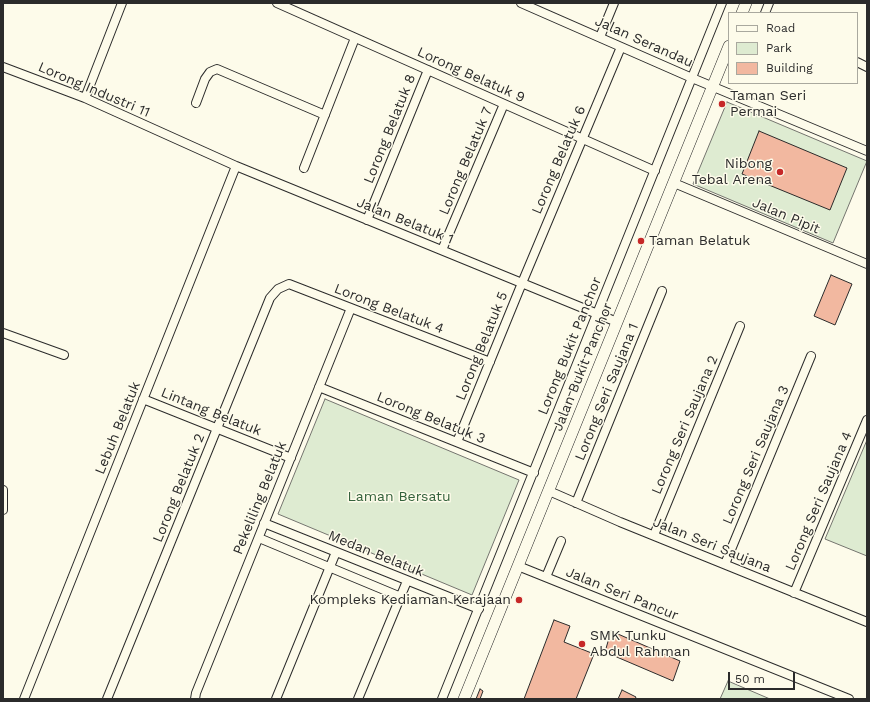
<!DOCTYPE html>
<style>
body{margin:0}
#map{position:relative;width:870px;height:702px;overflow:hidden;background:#fdfbea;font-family:"Work Sans",sans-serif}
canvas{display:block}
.frame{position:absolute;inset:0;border:4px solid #2b2b2b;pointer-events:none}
.legend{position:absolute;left:728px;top:12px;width:130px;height:72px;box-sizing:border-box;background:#fdfbea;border:1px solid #a9a89e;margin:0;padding:5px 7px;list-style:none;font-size:12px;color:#2b2b2b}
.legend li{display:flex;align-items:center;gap:8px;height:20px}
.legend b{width:20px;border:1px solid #a9a89e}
.scale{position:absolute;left:728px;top:672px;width:67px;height:18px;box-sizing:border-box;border:2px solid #2b2b2b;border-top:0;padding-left:5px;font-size:12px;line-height:14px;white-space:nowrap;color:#2b2b2b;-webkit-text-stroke:3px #fdfbea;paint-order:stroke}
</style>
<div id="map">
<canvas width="870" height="702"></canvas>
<div class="frame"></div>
<ul class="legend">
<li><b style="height:5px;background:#fdfbea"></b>Road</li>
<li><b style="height:11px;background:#deebd1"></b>Park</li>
<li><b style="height:11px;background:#f2b8a0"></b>Building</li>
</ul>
<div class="scale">50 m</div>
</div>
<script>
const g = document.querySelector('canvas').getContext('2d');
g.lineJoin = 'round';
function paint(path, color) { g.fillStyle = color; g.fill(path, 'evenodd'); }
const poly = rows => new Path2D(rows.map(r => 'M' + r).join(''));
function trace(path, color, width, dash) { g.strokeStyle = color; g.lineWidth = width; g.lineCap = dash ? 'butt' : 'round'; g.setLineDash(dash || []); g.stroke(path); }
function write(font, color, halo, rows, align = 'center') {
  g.font = font + ' "Work Sans",sans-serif'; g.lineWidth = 3; g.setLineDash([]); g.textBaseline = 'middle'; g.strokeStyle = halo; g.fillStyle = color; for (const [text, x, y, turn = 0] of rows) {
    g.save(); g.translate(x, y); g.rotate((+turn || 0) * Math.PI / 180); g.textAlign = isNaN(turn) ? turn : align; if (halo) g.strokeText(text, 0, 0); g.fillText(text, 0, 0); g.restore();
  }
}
const green = poly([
 [727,102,867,161,833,243,693,184,727,102],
 [325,399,519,480,472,595,278,514,325,399],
 [867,440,867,556,825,539,867,440],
 [728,681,770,699,720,699,728,681]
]);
const building = poly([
 [759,131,847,168,830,210,742,174,759,131],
 [831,275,852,284,835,325,814,316,831,275],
 [554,620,570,626,564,642,594,654,576,699,524,699,554,620],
 [611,631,680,661,673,681,605,652,611,631],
 [480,689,483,691,480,699,476,699,480,689],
 [622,690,636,697,635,699,618,699,622,690]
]);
const minor = poly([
 [277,3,655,171],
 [521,3,692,78,867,151],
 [765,13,769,3],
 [600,37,614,3],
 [857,62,867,67],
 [3,67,85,98,236,166,617,322],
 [85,98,122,3],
 [196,103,205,79,210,72,217,69,325,115],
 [304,168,355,38],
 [674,183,867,264],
 [367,220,428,70],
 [442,250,504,104],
 [3,333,64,355],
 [319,387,534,473],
 [143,399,291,458],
 [457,442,522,283,621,47],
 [3,490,3,510],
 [549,491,620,522,867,622],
 [576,503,662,291],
 [264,523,479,609],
 [654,535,740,326],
 [259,538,401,597],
 [725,564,811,356],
 [518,566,849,699],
 [546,577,561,541],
 [794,593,867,420],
 [24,699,236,166],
 [107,699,270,298,278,289,289,284,490,362],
 [195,699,196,693,351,308],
 [276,699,336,552],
 [358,699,407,581],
 [442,699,722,3]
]);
const secondary = poly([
 [742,13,746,3],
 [464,699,729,46]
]);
const markers = [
 [722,104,4,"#c62828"],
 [780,172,4,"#c62828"],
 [641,241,4,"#c62828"],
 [519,600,4,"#c62828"],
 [582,644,4,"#c62828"]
];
const streetNames = [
 ["Jalan Serandau",644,42,24],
 ["Lorong Belatuk 9",471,75,24],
 ["Lorong Industri 11",94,90,23],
 ["Lorong Belatuk 8",390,129,-68],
 ["Lorong Belatuk 6",559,160,-67],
 ["Lorong Belatuk 7",466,161,-67],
 ["Jalan Pipit",786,216,23],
 ["Jalan Belatuk 1",405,221,22],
 ["Lorong Belatuk 4",389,309,21],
 ["Lorong Belatuk 5",482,346,-68],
 ["Lorong Bukit Panchor",570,346,-68],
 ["Jalan Bukit Panchor",583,367,-68],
 ["Lorong Seri Saujana 1",607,392,-68],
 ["Lintang Belatuk",211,412,22],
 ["Lorong Belatuk 3",431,418,22],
 ["Lorong Seri Saujana 2",685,425,-67],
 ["Lebuh Belatuk",118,428,-68],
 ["Lorong Seri Saujana 3",756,455,-67],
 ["Lorong Belatuk 2",179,488,-68],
 ["Pekeliling Belatuk",260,498,-68],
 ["Lorong Seri Saujana 4",819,501,-67],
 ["Jalan Seri Saujana",712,545,22],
 ["Medan Belatuk",376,554,22],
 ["Jalan Seri Pancur",622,594,22]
];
const poiNames = [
 ["Taman Seri",730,96],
 ["Permai",730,112],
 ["Nibong",772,164,"right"],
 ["Tebal Arena",772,180,"right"],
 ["Taman Belatuk",649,241],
 ["Kompleks Kediaman Kerajaan",511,600,"right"],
 ["SMK Tunku",590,636],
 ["Abdul Rahman",590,652]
];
const parkNames = [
 ["Laman Bersatu",399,497]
];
paint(green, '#deebd1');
trace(green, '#74746e', 1);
paint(building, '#f2b8a0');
trace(building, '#2b2b2b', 1);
trace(minor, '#2b2b2b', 10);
trace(secondary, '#2b2b2b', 12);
trace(minor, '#fdfbea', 8);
trace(secondary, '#fdfbea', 11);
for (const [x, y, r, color] of markers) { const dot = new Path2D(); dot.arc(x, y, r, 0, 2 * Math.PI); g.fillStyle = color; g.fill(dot); trace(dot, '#fdfbea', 1.5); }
write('14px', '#2b2b2b', '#fdfbea', streetNames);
write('14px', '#2b2b2b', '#fdfbea', poiNames, 'left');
write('14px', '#34623c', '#fdfbea', parkNames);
</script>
